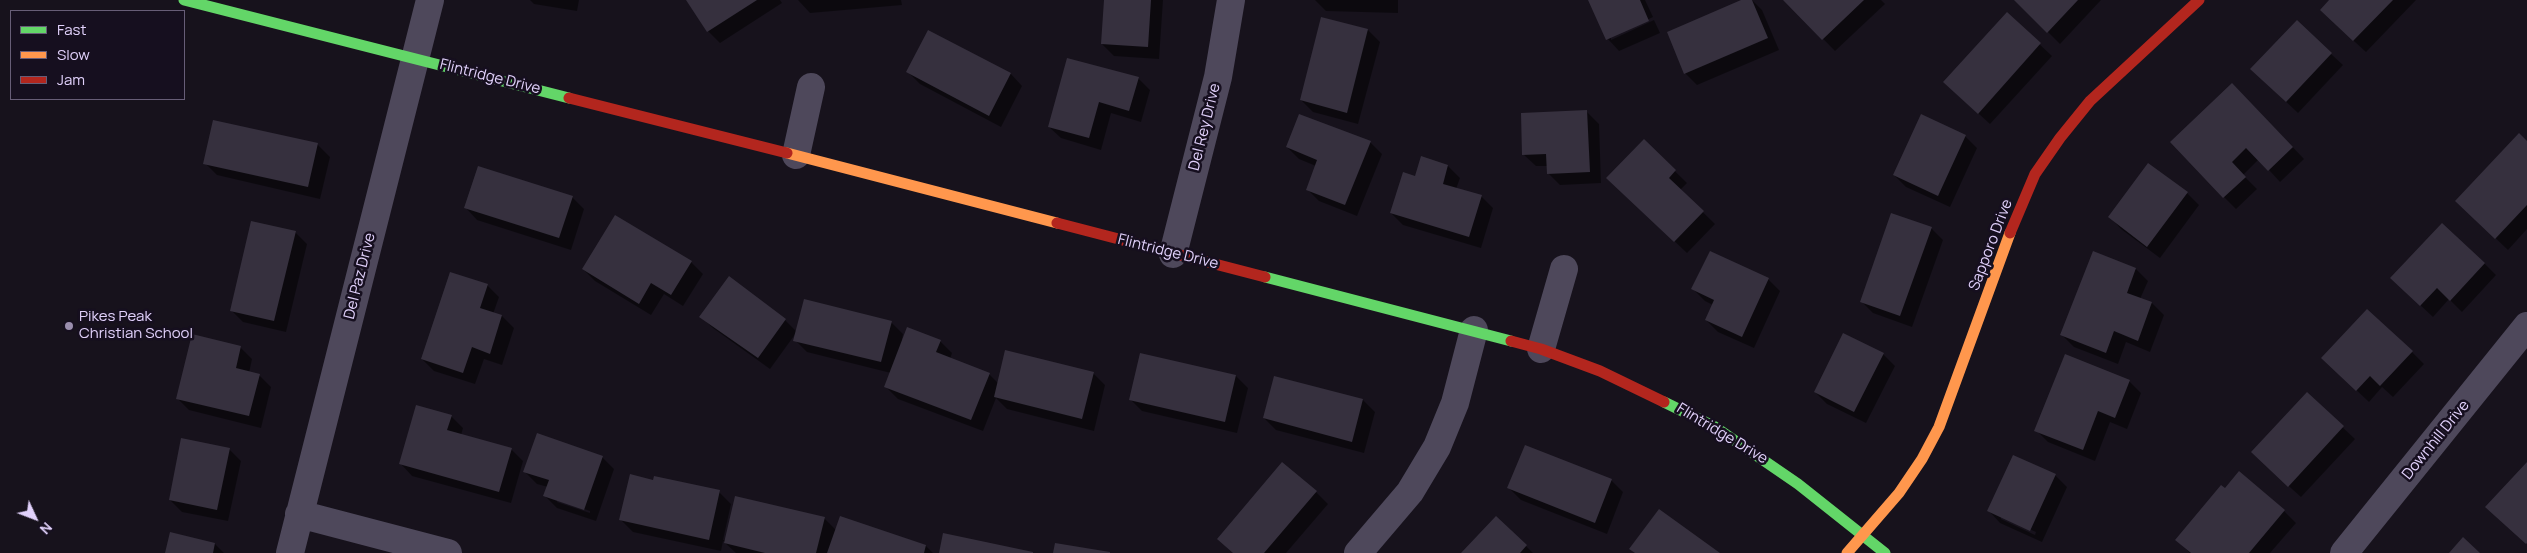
<!DOCTYPE html>
<style>
body{margin:0}
#map{position:relative;width:2527px;height:553px;overflow:hidden;background:#17121c;font-family:Manrope,sans-serif}
canvas{display:block}
.legend{position:absolute;left:10px;top:10px;width:175px;height:90px;box-sizing:border-box;background:#160f1f;border:1px solid #675d77;margin:0;padding:6px 9px;list-style:none;font-size:15px;color:#e1d1fb}
.legend li{display:flex;align-items:center;gap:10px;height:25px}
.legend b{width:25px;border:1px solid #675d77}
.north{position:absolute;left:10px;top:493px;width:50px;height:50px;-webkit-text-stroke:4px #160f1f;paint-order:stroke;rotate:133deg;font-size:14px;font-weight:700;line-height:20px;text-align:center;color:#e1d1fb}
.north::after{content:'';display:block;margin:auto;width:18px;height:22px;background:#e1d1fb;clip-path:polygon(50% 0,100% 100%,50% 72%,0 100%)}
</style>
<div id="map">
<canvas width="2527" height="553"></canvas>
<ul class="legend">
<li><b style="height:6px;background:#63d668"></b>Fast</li>
<li><b style="height:6px;background:#ff974d"></b>Slow</li>
<li><b style="height:6px;background:#b3261e"></b>Jam</li>
</ul>
<div class="north">N</div>
</div>
<script>
const g = document.querySelector('canvas').getContext('2d');
g.lineJoin = 'round';
function paint(path, color) { g.fillStyle = color; g.fill(path, 'evenodd'); }
const poly = rows => new Path2D(rows.map(r => 'M' + r).join(''));
function trace(path, color, width, dash) { g.strokeStyle = color; g.lineWidth = width; g.lineCap = dash ? 'butt' : 'round'; g.setLineDash(dash || []); g.stroke(path); }
function write(font, color, halo, rows, align = 'center') {
  g.font = font + ' Manrope,sans-serif'; g.lineWidth = 5; g.setLineDash([]); g.textBaseline = 'middle'; g.strokeStyle = halo; g.fillStyle = color; for (const [text, x, y, turn = 0] of rows) {
    g.save(); g.translate(x, y); g.rotate((+turn || 0) * Math.PI / 180); g.textAlign = isNaN(turn) ? turn : align; if (halo) g.strokeText(text, 0, 0); g.fillText(text, 0, 0); g.restore();
  }
}
const shadow = poly([
 [530,0,579,0,577,11,534,4],
 [688,0,780,0,782,3,720,43,708,31],
 [798,0,901,0,902,5,810,13],
 [1105,0,1163,0,1159,59,1114,56,1102,44],
 [1315,0,1398,0,1398,13,1326,11],
 [1590,0,1645,0,1653,17,1611,37,1611,40,1654,20,1660,33,1619,51,1608,39],
 [1745,0,1752,0,1762,10,1779,50,1697,85,1685,73],
 [1785,0,1881,0,1885,4,1835,51],
 [2016,0,2101,0,2060,44],
 [2331,0,2416,0,2366,52,2333,22],
 [2007,14,2052,56,1990,124,1957,94],
 [1368,30,1380,42,1358,124,1313,112,1301,100],
 [2331,54,2343,65,2298,113,2264,81],
 [908,72,1011,74,1022,86,1001,127,920,84],
 [1138,78,1150,90,1141,122,1111,113,1101,150,1061,138,1049,127],
 [2244,96,2304,159,2280,182,2259,159,2243,175,2257,189,2236,209,2224,197],
 [1587,112,1599,124,1601,183,1560,185,1548,173,1548,166,1536,166,1524,155],
 [214,121,318,145,330,157,320,199,217,175,205,163],
 [1965,136,1977,148,1950,207,1906,187,1894,175],
 [1644,141,1687,183,1680,190,1715,224,1687,253,1620,190],
 [1370,142,1382,154,1357,216,1319,201,1307,189,1316,166,1299,159,1287,147],
 [2527,143,2527,229,2508,250,2469,213],
 [1422,158,1448,166,1460,178,1456,189,1481,196,1493,208,1481,248,1403,225,1391,213,1416,178],
 [2187,193,2199,205,2160,258,2121,229,2110,217],
 [572,197,584,209,571,250,477,220,466,208],
 [1931,228,1943,240,1912,327,1873,313,1861,301],
 [295,232,307,244,286,332,243,322,231,310],
 [1710,252,1768,279,1780,291,1754,348,1718,332,1706,320,1713,305,1705,301,1693,289],
 [691,262,703,274,683,306,664,294,651,315,595,281,583,269],
 [2484,263,2496,275,2462,312,2449,299,2433,317,2404,290],
 [2136,269,2148,281,2140,299,2152,303,2164,315,2150,352,2126,342,2118,364,2074,347,2062,335],
 [487,285,499,297,493,314,502,316,514,328,502,365,484,359,475,384,434,371,422,359],
 [701,317,785,320,797,332,891,322,903,334,902,340,940,341,952,353,950,359,989,374,998,383,1093,373,1105,385,1094,431,1007,409,996,398,983,431,898,399,886,387,891,373,807,352,795,340,796,333,770,369,713,328],
 [240,347,252,359,249,373,259,375,271,387,261,428,189,410,177,398],
 [2412,352,2424,364,2393,397,2382,387,2369,402,2335,370],
 [1883,354,1895,366,1866,423,1827,404,1815,392],
 [1236,376,1248,388,1237,433,1142,411,1130,399],
 [1275,377,1363,400,1375,412,1364,453,1276,430,1264,418],
 [2129,381,2141,393,2127,429,2110,422,2095,461,2048,442,2036,430],
 [2307,394,2355,439,2301,497,2264,464],
 [451,416,463,428,461,435,511,449,523,461,511,503,412,476,401,464],
 [229,449,241,461,228,521,182,512,170,500],
 [602,457,614,469,596,521,557,508,545,496,548,487,537,484,525,472],
 [557,500,590,511,590,513,557,502],
 [2055,475,2067,487,2042,542,2000,523,1989,511],
 [2001,516,2036,532,2035,535,2001,519],
 [1611,480,1623,492,1607,534,1521,500,1509,488],
 [654,481,719,492,731,504,723,540,824,518,836,530,926,546,933,553,736,553,723,541,721,551,633,532,621,520],
 [1316,492,1328,504,1286,553,1233,553],
 [2284,511,2296,523,2270,553,2190,553,2177,540],
 [1496,518,1526,546,1533,553,1463,553],
 [171,534,215,544,224,553,166,553]
]);
const building = poly([
 [686,0,757,0,707,32],
 [1104,0,1151,0,1148,47,1101,44],
 [1588,0,1640,0,1649,21,1606,40],
 [1741,0,1752,0,1768,38,1684,74,1667,32],
 [1783,0,1864,0,1822,40],
 [2014,0,2078,0,2047,33],
 [2329,0,2393,0,2353,41,2320,10],
 [2007,12,2041,43,1978,114,1943,82],
 [1321,17,1368,29,1347,113,1300,100],
 [2297,20,2332,53,2286,102,2250,69],
 [928,30,1011,73,989,116,906,72],
 [1067,58,1139,77,1129,111,1099,102,1089,138,1048,127],
 [2232,83,2293,147,2268,171,2246,148,2232,162,2246,177,2223,198,2170,142],
 [1587,110,1590,172,1547,174,1546,154,1522,155,1521,113],
 [1299,114,1371,141,1345,205,1306,190,1317,160,1286,147],
 [1921,114,1966,135,1938,196,1893,175],
 [213,120,318,143,308,187,203,164],
 [2519,133,2527,141,2527,205,2495,239,2455,201],
 [1644,139,1676,170,1669,178,1704,211,1674,242,1606,178],
 [1421,156,1448,165,1443,184,1482,195,1469,237,1390,213,1403,172,1415,176],
 [2148,163,2188,192,2147,247,2108,217],
 [478,166,573,196,559,238,464,208],
 [1891,213,1932,227,1900,316,1860,302],
 [615,215,692,261,671,295,651,283,639,304,582,269],
 [251,221,296,231,274,321,230,311],
 [2442,223,2485,263,2450,301,2437,288,2420,306,2390,278],
 [1710,251,1769,278,1742,337,1705,320,1714,300,1691,289],
 [2093,251,2136,268,2127,293,2152,302,2138,341,2114,331,2106,353,2060,335],
 [450,272,488,284,480,308,502,315,490,354,472,347,463,373,421,359],
 [729,276,786,319,758,358,699,317],
 [804,299,892,321,881,362,793,341],
 [2367,309,2413,351,2380,386,2370,376,2356,391,2321,358],
 [907,327,941,340,936,352,990,373,971,420,884,387],
 [1843,333,1884,353,1854,412,1814,392],
 [192,334,241,346,236,368,260,374,249,416,176,399],
 [1005,350,1094,372,1082,419,994,397],
 [1140,353,1236,375,1225,422,1129,400],
 [2065,354,2130,380,2115,418,2098,411,2083,450,2034,431],
 [1274,376,1363,399,1352,442,1263,418],
 [2307,392,2344,426,2288,487,2251,452],
 [416,405,452,415,447,430,512,448,499,492,399,464],
 [537,433,603,456,584,510,543,496,549,480,523,472],
 [181,438,230,448,217,510,169,500],
 [1525,445,1612,479,1595,523,1507,488],
 [2013,455,2056,474,2030,531,1987,511],
 [1282,462,1317,491,1264,553,1233,553,1217,539],
 [2527,462,2527,543,2526,544,2485,507],
 [2239,471,2285,510,2249,553,2191,553,2175,540,2221,485,2225,488],
 [630,474,653,480,654,476,720,490,709,540,619,520],
 [735,496,825,517,816,553,765,553,724,543],
 [1659,509,1720,553,1635,553,1629,549],
 [840,516,926,545,924,553,827,553],
 [1496,516,1527,545,1520,553,1461,553],
 [170,532,215,543,213,553,165,553],
 [943,533,1033,552,1033,553,939,553],
 [2463,537,2480,553,2449,553],
 [1055,543,1110,552,1110,553,1053,553]
]);
const street = poly([
 [796,155,811,87],
 [1173,254,1218,77,1231,0],
 [1541,349,1564,269],
 [299,514,448,553],
 [290,553,430,0],
 [1358,553,1410,492,1437,447,1455,403,1474,330],
 [2344,553,2527,326]
]);
const fast = poly([
 [184,0,569,98],
 [1265,277,1511,341],
 [1664,402,1715,427,1798,484,1885,553]
]);
const slow = poly([
 [787,153,1057,223],
 [1847,553,1899,493,1922,459,1939,427,2010,233]
]);
const jam = poly([
 [569,98,787,153],
 [1057,223,1265,277],
 [2010,233,2035,174,2060,138,2090,101,2199,0],
 [1511,341,1541,349,1600,371,1664,402]
]);
const markers = [
 [69,326,5,"#9a8ead"]
];
const streetNames = [
 ["Flintridge Drive",490,77,14],
 ["Del Rey Drive",1205,127,-76],
 ["Sapporo Drive",1991,245,-69],
 ["Flintridge Drive",1168,252,14],
 ["Del Paz Drive",360,276,-76],
 ["Flintridge Drive",1722,434,31],
 ["Downhill Drive",2436,440,-51]
];
const poiNames = [
 ["Pikes Peak",79,317],
 ["Christian School",79,334]
];
paint(shadow, '#0007');
paint(building, '#36303e');
trace(street, '#4e485b', 28);
trace(fast, '#63d668', 11);
trace(slow, '#ff974d', 11);
trace(jam, '#b3261e', 11);
for (const [x, y, r, color] of markers) { const dot = new Path2D(); dot.arc(x, y, r, 0, 2 * Math.PI); g.fillStyle = color; g.fill(dot); trace(dot, '#160f1f', 2); }
write('15px', '#e1d1fb', '#160f1f', streetNames);
write('15px', '#e1d1fb', '#160f1f', poiNames, 'left');
</script>
